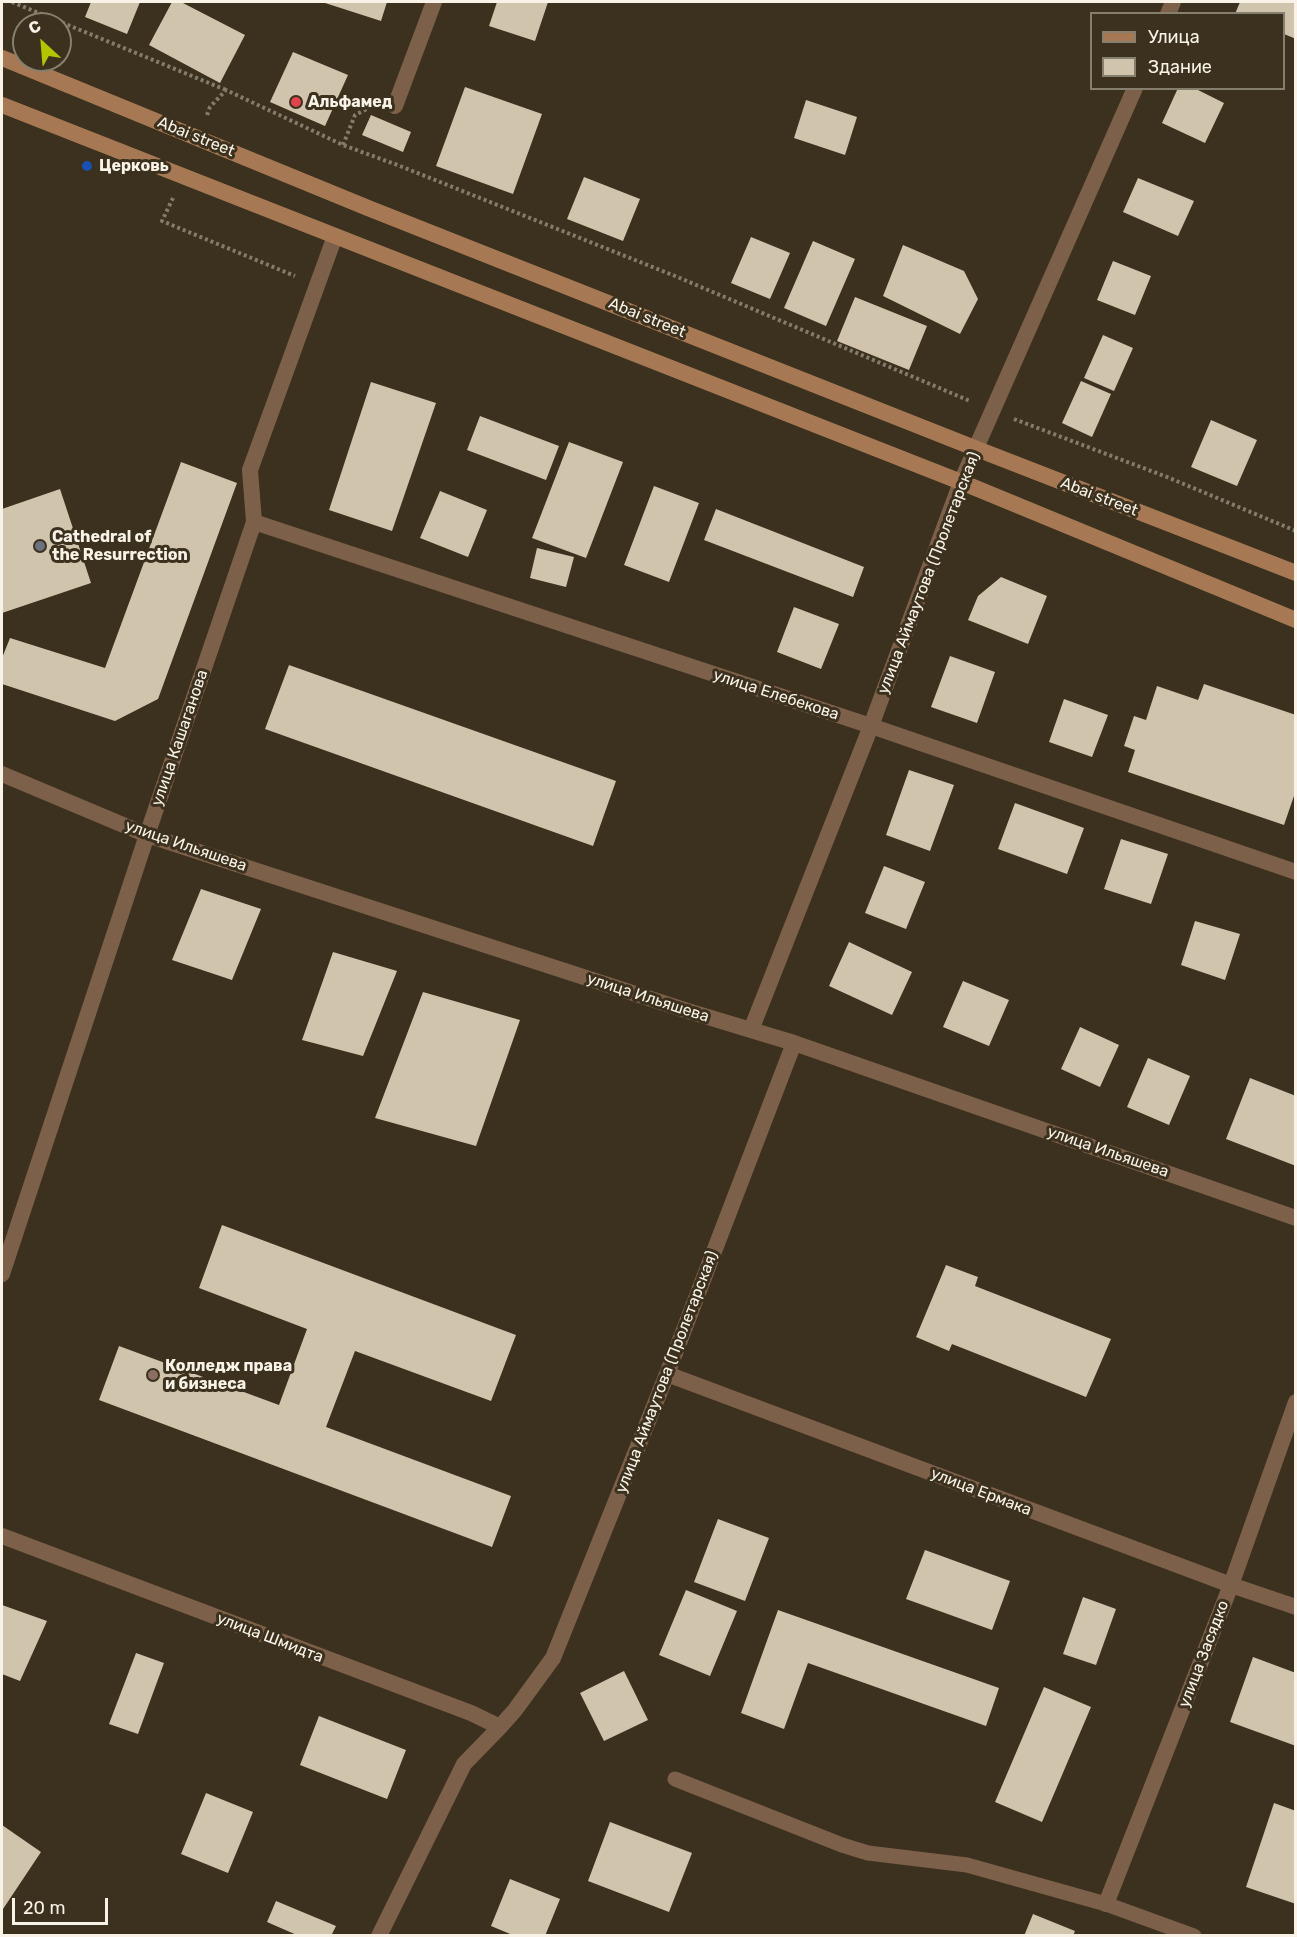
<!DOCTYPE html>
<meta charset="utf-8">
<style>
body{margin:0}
#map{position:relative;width:1297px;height:1937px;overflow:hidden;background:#3b311e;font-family:Rubik,sans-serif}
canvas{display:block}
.frame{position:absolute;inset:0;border:3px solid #f9f3e7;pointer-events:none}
.legend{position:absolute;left:1090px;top:12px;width:195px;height:78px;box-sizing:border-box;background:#3b311e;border:2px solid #877f6e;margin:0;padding:8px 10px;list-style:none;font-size:18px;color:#f9f3e7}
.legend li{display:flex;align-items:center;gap:12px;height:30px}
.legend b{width:30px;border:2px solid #877f6e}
.north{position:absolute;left:12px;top:12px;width:60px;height:60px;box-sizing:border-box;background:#3b311e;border:2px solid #877f6e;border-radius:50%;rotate:334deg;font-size:16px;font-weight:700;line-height:24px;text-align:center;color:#f9f3e7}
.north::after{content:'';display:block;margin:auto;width:21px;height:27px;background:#b1c500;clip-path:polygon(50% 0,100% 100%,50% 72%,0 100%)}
.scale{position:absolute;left:12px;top:1898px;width:96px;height:27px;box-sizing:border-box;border:3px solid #f9f3e7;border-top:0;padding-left:8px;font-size:18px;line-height:21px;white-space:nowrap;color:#f9f3e7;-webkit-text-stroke:4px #3b311e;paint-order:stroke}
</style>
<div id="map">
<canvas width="1297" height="1937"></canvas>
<div class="frame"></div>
<ul class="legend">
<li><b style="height:8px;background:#a67954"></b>Улица</li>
<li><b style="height:16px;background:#d0c4ac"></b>Здание</li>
</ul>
<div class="north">С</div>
<div class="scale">20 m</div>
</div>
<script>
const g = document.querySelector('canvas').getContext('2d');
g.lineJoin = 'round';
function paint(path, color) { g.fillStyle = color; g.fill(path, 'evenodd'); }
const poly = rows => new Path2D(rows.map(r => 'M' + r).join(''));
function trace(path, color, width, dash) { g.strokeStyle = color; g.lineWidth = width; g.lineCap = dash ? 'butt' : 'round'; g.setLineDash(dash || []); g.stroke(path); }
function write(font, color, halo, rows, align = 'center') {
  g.font = font + ' Rubik,sans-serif'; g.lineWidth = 6; g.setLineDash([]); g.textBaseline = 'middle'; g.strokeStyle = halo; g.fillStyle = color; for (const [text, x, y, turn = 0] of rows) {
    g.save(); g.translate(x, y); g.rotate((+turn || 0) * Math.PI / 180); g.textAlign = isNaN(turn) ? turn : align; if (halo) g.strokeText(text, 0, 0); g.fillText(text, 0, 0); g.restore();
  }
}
const building = poly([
 [91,2,140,2,127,34,85,17],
 [172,2,181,2,245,35,220,83,149,45],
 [322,2,387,2,381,21],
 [497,2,548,2,535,41,489,26],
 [1240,2,1296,2,1296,39,1284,34,1284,14,1235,14],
 [293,52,348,75,325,126,270,102],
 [465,87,542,114,513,194,436,166],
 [1178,88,1194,88,1224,103,1205,143,1162,123],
 [806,100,857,117,845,155,794,138],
 [371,115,411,132,403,152,362,135],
 [584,177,640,199,623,241,567,219],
 [1138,178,1194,201,1178,236,1123,212],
 [751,237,790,253,770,299,731,283],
 [813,241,855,259,826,326,784,308],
 [903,245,964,271,978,299,960,334,883,296],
 [1113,261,1151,276,1135,315,1097,300],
 [855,297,927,326,909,370,837,341],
 [1103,335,1133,348,1114,391,1084,378],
 [1081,381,1111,394,1092,437,1062,423],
 [371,382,436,403,392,531,329,510],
 [480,416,559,446,546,480,467,450],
 [1211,420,1257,440,1237,486,1191,467],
 [569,442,623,462,586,558,532,538],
 [181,462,237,483,158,699,115,721,2,684,2,658,10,638,105,668],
 [654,486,699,503,669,582,624,565],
 [60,489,91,583,2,613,2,509],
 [440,491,487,510,468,557,420,538],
 [716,509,864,567,853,597,704,540],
 [537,548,574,557,566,587,530,578],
 [1001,577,1047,596,1028,644,968,620,978,596],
 [794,607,839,624,821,669,777,652],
 [950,656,995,672,977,723,931,707],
 [289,665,616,781,593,846,265,729],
 [1204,684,1296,715,1296,790,1284,825,1128,772,1135,750,1124,746,1134,716,1146,720,1157,686,1198,700],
 [1064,699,1108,715,1092,757,1049,742],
 [909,770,954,785,930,851,886,835],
 [1015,803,1084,828,1067,874,998,849],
 [1121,839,1168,854,1151,904,1104,889],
 [884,866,925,882,906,929,865,913],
 [201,889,261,909,232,980,172,960],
 [1195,921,1240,934,1225,980,1181,965],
 [849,942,912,972,892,1015,829,986],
 [333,952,397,971,363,1056,302,1040],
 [963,981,1009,1000,989,1046,943,1027],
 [423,992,520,1020,476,1146,375,1118],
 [1080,1027,1119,1045,1100,1087,1061,1069],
 [1148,1058,1190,1076,1169,1125,1127,1107],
 [1250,1078,1296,1096,1296,1166,1226,1139],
 [222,1225,516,1335,491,1401,355,1351,326,1427,511,1496,492,1547,99,1400,119,1346,279,1405,307,1329,199,1288],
 [946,1265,978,1277,975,1286,1111,1339,1086,1397,952,1344,949,1351,916,1337],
 [718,1519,769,1538,745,1601,694,1582],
 [925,1550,1010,1581,992,1630,906,1599],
 [686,1590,737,1611,710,1676,659,1655],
 [1083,1597,1116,1609,1096,1665,1063,1654],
 [2,1605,47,1621,20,1681,2,1674],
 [778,1610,999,1688,986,1726,808,1663,784,1729,741,1713],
 [136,1653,164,1663,138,1734,109,1724],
 [1253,1657,1296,1673,1296,1746,1230,1722],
 [624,1671,648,1720,604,1741,580,1693],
 [1044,1687,1091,1707,1042,1822,995,1802],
 [319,1716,406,1750,387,1799,300,1765],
 [206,1793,253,1812,228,1873,181,1854],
 [1274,1803,1296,1811,1296,1904,1246,1887],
 [610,1822,692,1853,669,1912,588,1881],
 [2,1825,41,1852,3,1909,2,1908],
 [510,1879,560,1899,545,1936,515,1936,491,1926],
 [276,1901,336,1926,331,1936,299,1936,267,1922],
 [1033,1914,1075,1931,1073,1936,1024,1936]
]);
const path = poly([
 [12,2,226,90],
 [207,115,210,107,226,90,343,145,400,166,675,276,970,401],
 [343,145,355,115,371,107],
 [173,198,162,221,295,276],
 [1014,419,1167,477,1296,531]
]);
const service = poly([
 [675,1779,842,1845,868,1853,967,1865,1106,1904,1194,1936]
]);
const minor = poly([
 [1168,14,1173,2],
 [395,106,434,2],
 [254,522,871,726,1296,872],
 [2,774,147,835,688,1011,794,1043,1296,1218],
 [751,1030,871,726,961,482,1135,88],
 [2,1274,147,835,254,522,250,470,335,236],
 [667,1374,1231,1585,1296,1607],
 [2,1536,471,1713,500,1727,515,1710,553,1658,667,1374,794,1043],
 [1106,1904,1231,1585,1296,1402],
 [379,1936,464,1764,500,1727]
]);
const secondary = poly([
 [2,58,368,208,977,449,1296,573],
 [2,105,961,482,1296,620]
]);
const markers = [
 [296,102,6,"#e0444e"],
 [87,166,6,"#1a4fb4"],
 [40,546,6,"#6b7280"],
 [153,1375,6,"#8d6e63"]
];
const poiNames = [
 ["Альфамед",308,102],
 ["Церковь",99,166],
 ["Cathedral of",52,537],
 ["the Resurrection",52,555],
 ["Колледж права",165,1366],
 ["и бизнеса",165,1384]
];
const streetNames = [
 ["Abai street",196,137,22],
 ["Abai street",647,318,22],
 ["Abai street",1099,497,21],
 ["улица Аймаутова (Пролетарская)",929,573,-69],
 ["улица Елебекова",776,695,18],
 ["улица Кашаганова",180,738,-71],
 ["улица Ильяшева",186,846,19],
 ["улица Ильяшева",648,998,18],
 ["улица Ильяшева",1108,1152,19],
 ["улица Аймаутова (Пролетарская)",667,1372,-69],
 ["улица Ермака",981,1492,21],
 ["улица Шмидта",270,1638,21],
 ["улица Засядко",1204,1654,-69]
];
paint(building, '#d0c4ac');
trace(path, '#847c6b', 4, [3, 3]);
trace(service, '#7d604a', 15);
trace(minor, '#7d604a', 16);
trace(secondary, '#a67954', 16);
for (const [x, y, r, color] of markers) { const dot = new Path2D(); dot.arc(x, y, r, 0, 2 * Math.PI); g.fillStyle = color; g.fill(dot); trace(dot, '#3b311e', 2); }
write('bold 16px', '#f9f3e7', '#3b311e', poiNames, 'left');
write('16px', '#f9f3e7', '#3b311e', streetNames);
</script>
